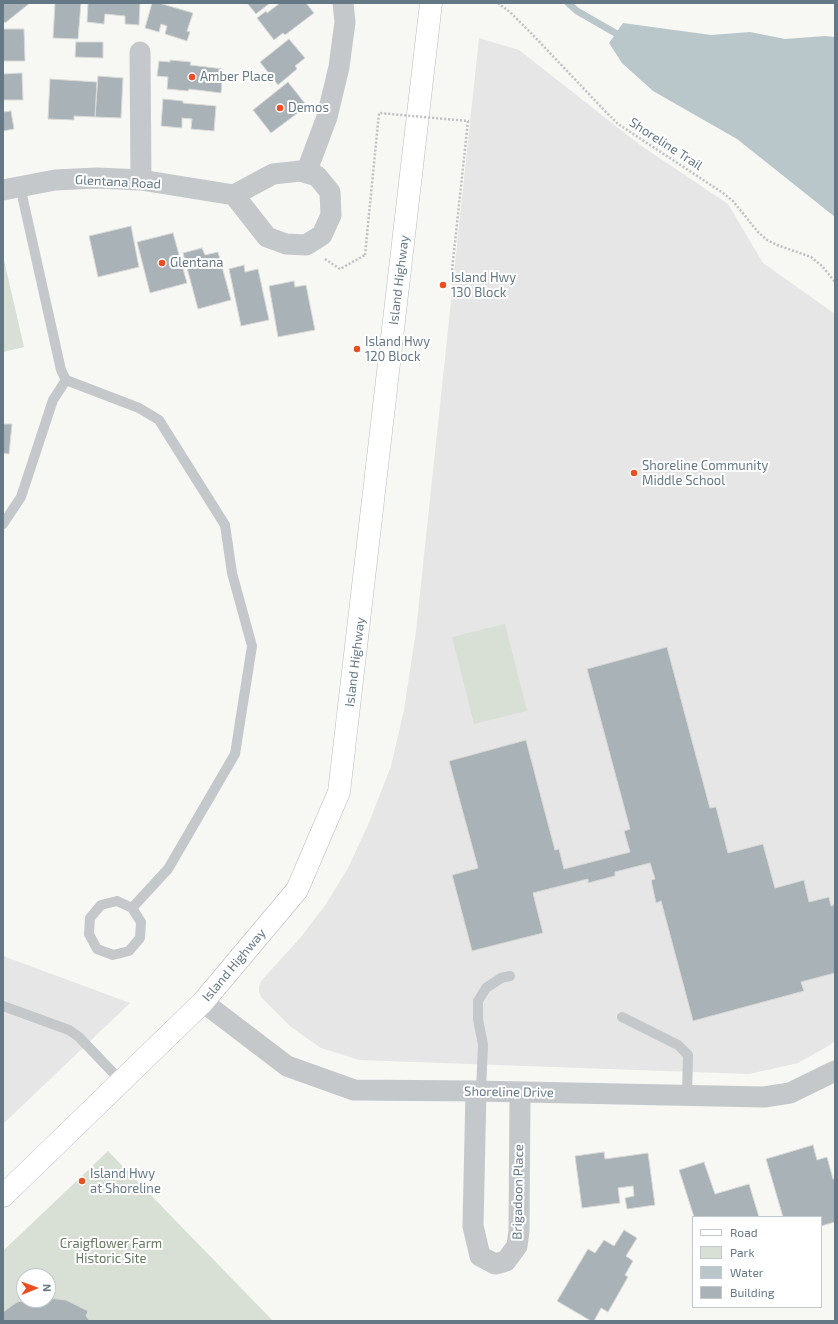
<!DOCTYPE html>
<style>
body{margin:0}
#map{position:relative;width:838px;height:1324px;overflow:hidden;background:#f7f7f4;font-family:"Exo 2",sans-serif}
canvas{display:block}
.frame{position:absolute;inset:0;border:4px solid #657886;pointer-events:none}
.legend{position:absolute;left:692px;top:1216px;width:130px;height:92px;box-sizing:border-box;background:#fff;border:1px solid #c1c9cf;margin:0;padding:5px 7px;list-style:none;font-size:12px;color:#657886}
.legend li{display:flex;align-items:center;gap:8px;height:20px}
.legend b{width:20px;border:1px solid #c1c9cf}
.north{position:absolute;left:16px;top:1268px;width:40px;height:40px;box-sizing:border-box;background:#fff;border:1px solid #c1c9cf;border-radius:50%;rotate:89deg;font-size:11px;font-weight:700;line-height:16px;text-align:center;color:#657886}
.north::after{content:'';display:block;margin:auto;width:14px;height:18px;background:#ea4e21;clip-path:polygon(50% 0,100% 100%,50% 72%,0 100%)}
</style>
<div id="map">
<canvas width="838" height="1324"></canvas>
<div class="frame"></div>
<ul class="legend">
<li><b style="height:5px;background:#fff"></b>Road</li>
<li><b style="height:11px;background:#d8dfd5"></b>Park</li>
<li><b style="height:11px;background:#bac7ca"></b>Water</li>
<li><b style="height:11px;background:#a9b2b7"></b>Building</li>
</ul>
<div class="north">N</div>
</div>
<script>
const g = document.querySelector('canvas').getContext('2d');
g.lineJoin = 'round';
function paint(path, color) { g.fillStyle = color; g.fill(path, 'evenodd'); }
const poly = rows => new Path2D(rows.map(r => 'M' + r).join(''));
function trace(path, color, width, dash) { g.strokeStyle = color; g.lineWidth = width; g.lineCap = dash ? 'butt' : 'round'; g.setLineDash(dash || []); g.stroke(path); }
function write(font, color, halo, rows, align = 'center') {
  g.font = font + ' "Exo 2",sans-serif'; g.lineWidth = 4; g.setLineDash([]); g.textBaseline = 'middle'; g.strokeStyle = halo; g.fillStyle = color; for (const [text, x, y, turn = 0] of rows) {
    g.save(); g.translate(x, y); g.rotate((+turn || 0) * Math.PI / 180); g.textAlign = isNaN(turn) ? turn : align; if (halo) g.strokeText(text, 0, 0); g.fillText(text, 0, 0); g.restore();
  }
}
const built = poly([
 [479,38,519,50,640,145,728,204,763,263,835,314,835,1041,830,1045,798,1063,749,1074,359,1060,321,1048,291,1027,262,998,259,992,259,986,262,980,301,937,326,904,348,868,368,825,391,766,404,710,416,631],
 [3,956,130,1003,3,1124]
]);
const green = poly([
 [3,256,24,347,3,352],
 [505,624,527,711,474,724,452,637],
 [108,1151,273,1321,3,1321,3,1251],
 [24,1276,48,1276,48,1300,24,1300]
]);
const water = poly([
 [623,23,711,35,750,32,785,39,825,36,835,37,835,217,737,139,653,91,622,63,609,43]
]);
const stream = poly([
 [568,3,577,11,624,38]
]);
const building = poly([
 [3,3,30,3,5,23,3,21,3,3],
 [55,3,81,3,78,39,53,38,55,3],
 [88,3,140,3,139,25,125,24,125,16,105,14,104,24,87,22,88,3],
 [152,3,159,3,193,13,187,31,190,32,187,41,165,34,167,26,161,24,159,32,145,28,152,3],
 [247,3,270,3,256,14,247,3],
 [280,3,306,3,314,13,285,35,283,33,274,40,257,18,266,11,267,13,280,3],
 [3,29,24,29,25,61,3,61,3,29],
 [289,39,305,58,295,66,297,69,278,85,260,62,289,39],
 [76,42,103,42,103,58,75,57,76,42],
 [170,60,191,62,190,65,223,69,221,93,189,89,188,91,167,89,168,77,157,76,159,61,170,62,170,60],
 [22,73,23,100,3,100,3,74,22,73],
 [98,76,123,78,121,118,95,117,98,76],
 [50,79,97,82,95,117,74,116,74,120,48,119,50,79],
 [288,82,307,106,271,133,253,110,288,82],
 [163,99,183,101,183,103,216,106,214,131,191,129,192,119,182,118,182,128,161,126,163,99],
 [11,111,14,129,3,131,3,112,11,111],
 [131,226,139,267,98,277,89,236,131,226],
 [173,233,187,283,150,293,137,242,173,233],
 [202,248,205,255,218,252,231,300,198,309,183,253,202,248],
 [244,265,245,272,258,269,269,320,241,326,229,269,244,265],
 [294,281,295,287,306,285,315,330,278,337,269,286,294,281],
 [3,424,12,424,9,454,3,453,3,424],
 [667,647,710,808,716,807,728,853,763,844,775,888,804,880,809,902,829,897,831,906,835,904,835,973,801,982,804,991,693,1021,661,901,656,903,651,880,655,879,650,863,615,872,615,876,588,883,588,879,533,893,543,933,472,951,452,875,478,868,449,761,526,740,555,850,559,849,564,869,630,852,624,831,630,829,587,669,667,647],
 [813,1145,817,1160,827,1157,833,1179,835,1179,835,1222,821,1226,821,1217,783,1217,766,1159,813,1145],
 [604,1152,605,1159,648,1153,655,1205,627,1209,625,1198,634,1196,633,1186,618,1188,620,1203,582,1208,575,1156,604,1152],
 [704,1162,715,1194,749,1184,759,1217,694,1217,679,1170,704,1162],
 [624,1230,637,1238,626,1256,633,1261,625,1275,628,1277,608,1312,601,1308,594,1321,591,1321,557,1301,588,1249,595,1253,604,1240,614,1246,624,1230],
 [48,1298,66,1300,88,1311,86,1316,90,1321,3,1321,3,1312,17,1302,29,1300,48,1300,48,1298]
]);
const path = poly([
 [498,3,511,13,530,32,604,110,618,124,723,193,733,201,758,232,767,240,777,245,811,257,822,266,835,282],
 [325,259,340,269,365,255]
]);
const service = poly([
 [20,186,61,370,66,380,139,408,159,420,225,525,232,573,252,646,235,754,168,869,132,908],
 [3,524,21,497,53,400,66,380],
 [117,901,132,908,141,922,140,938,129,951,113,955,97,949,89,934,90,918,101,905,117,901],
 [3,1006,69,1030,79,1037,121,1081],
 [622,1017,678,1045,688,1055,687,1096],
 [481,1091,483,1045,478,1019,478,1001,486,988,501,978,510,976]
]);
const minor = poly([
 [140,52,141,180],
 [306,173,327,117,339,67,345,22,343,3],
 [3,190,55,180,97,178,141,180,234,195,273,174,300,171,317,176,330,192,331,215,322,235,306,245,286,244,267,237,234,195],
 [203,1002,287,1066,354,1090,476,1091,764,1097,790,1093,835,1071],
 [476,1091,473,1226,480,1256,495,1264,506,1261,517,1246,519,1231,520,1092]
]);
const secondary = poly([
 [3,1196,203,1002,297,890,339,792,431,3]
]);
const pathBridge = poly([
 [365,255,379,113,468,121,451,280]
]);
const markers = [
 [192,77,4,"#ea4e21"],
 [280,108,4,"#ea4e21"],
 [162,263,4,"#ea4e21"],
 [443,285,4,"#ea4e21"],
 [357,349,4,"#ea4e21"],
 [634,473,4,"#ea4e21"],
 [82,1181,4,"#ea4e21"]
];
const poiNames = [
 ["Amber Place",200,77],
 ["Demos",288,108],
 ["Glentana",170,263],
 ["Island Hwy",451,278],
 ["130 Block",451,293],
 ["Island Hwy",365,342],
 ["120 Block",365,357],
 ["Shoreline Community",642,466],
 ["Middle School",642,481],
 ["Island Hwy",90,1174],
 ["at Shoreline",90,1189]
];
const streetNames = [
 ["Shoreline Trail",666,144,33],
 ["Glentana Road",118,182,3],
 ["Island Highway",399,280,-83],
 ["Island Highway",355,662,-83],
 ["Island Highway",234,965,-50],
 ["Shoreline Drive",509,1092,1],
 ["Brigadoon Place",518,1192,-89]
];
const parkNames = [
 ["Craigflower Farm",111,1244],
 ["Historic Site",111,1259]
];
paint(built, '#e5e6e5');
paint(green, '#d8dfd5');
paint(water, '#bac7ca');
trace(stream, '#bac7ca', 7);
paint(building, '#a9b2b7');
trace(building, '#d9d9d6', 1);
trace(secondary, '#b6bcc0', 23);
trace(path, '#bec0c2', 2.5, [2, 2]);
trace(service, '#c4c8cb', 10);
trace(minor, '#c4c8cb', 21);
trace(secondary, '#fff', 22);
trace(pathBridge, '#bec0c2', 2.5, [2, 2]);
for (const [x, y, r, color] of markers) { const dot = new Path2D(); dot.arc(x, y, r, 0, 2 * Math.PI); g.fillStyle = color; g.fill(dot); trace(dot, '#fff', 1.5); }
write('13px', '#657886', '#fff', poiNames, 'left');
write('13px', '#657886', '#fff', streetNames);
write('13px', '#657860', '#fff', parkNames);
</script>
